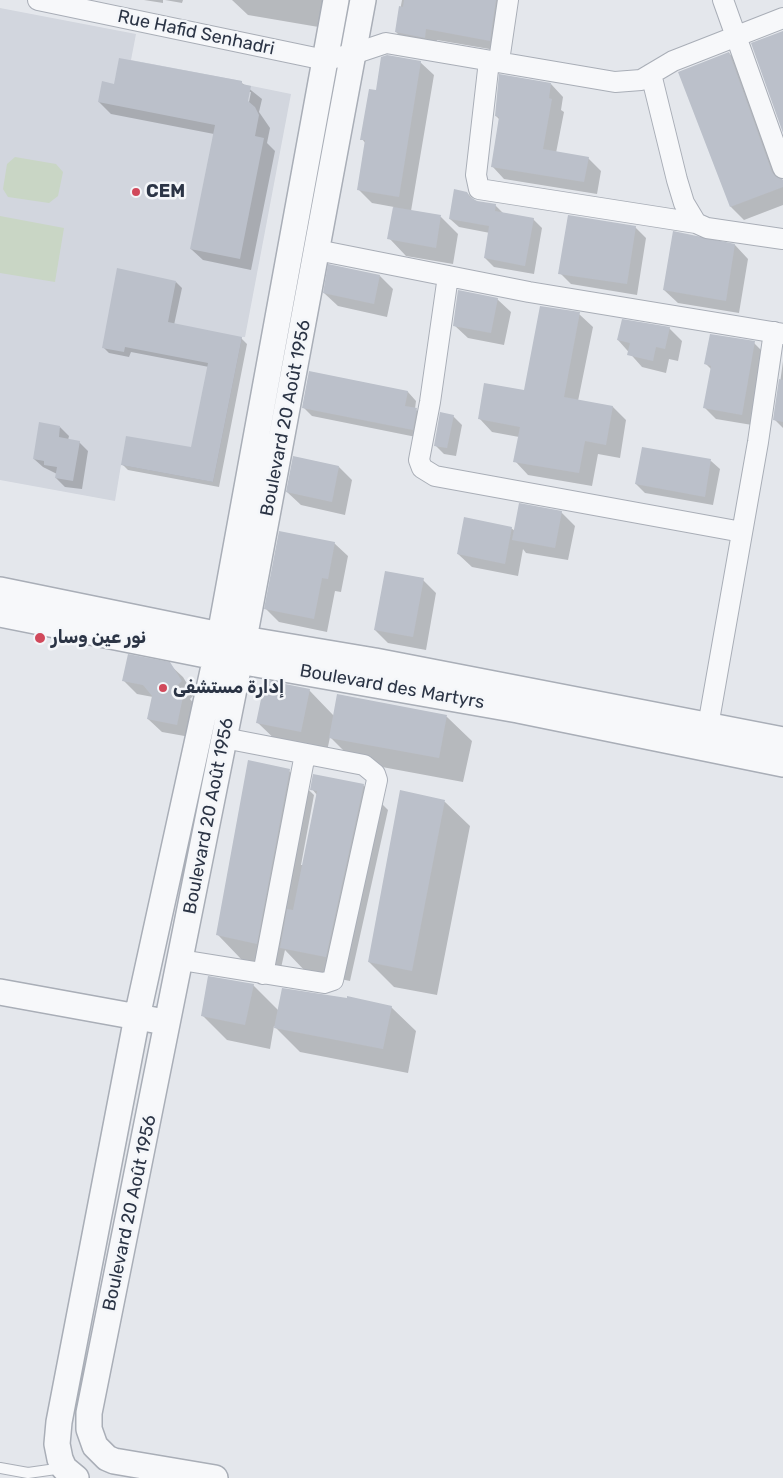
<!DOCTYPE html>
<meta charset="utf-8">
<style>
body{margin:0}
canvas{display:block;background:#e4e7ec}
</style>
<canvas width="783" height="1478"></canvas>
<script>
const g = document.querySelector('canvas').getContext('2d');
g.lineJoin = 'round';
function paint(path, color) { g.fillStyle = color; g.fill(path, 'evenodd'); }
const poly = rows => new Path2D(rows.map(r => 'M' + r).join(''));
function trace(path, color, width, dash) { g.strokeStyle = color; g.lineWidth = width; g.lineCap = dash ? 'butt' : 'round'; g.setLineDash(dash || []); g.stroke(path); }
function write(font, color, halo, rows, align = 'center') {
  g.font = font + ' Rubik,"Noto Naskh Arabic",sans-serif'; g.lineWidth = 5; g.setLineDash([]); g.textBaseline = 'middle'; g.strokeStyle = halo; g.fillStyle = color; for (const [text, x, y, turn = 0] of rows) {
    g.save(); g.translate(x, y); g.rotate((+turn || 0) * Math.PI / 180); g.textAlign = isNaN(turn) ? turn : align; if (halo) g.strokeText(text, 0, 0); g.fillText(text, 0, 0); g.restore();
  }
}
const built = poly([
 [0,8,136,34,131,60,242,81,242,84,291,94,245,337,242,337,213,482,121,465,115,501,0,480]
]);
const green = poly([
 [15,157,56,164,63,172,58,196,49,203,8,197,3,189,7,164],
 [0,216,64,228,55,282,0,273]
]);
const shadow = poly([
 [144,0,163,0,163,3],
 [165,0,183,0,182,3],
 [232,0,353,0,345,29,342,31,248,15],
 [402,0,510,0,501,51,437,40,435,48,407,43,396,32],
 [729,53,742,67,783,181,783,205,744,220,731,207],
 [420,62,434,75,411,211,441,217,458,234,453,264,406,256,389,238,394,207,372,203,358,189,366,144,362,139,377,92],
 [242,83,262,99,259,112,270,128,267,143,275,151,251,270,203,260,191,249,214,134,111,114,99,102,114,85],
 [248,92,251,92,248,107],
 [551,84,563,97,561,110,564,112,556,153,588,158,601,171,597,194,504,179,492,166,500,120,496,116],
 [467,193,476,202,495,205,504,214,533,219,542,228,534,274,494,267,485,258,490,233,459,227,450,219],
 [635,227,646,238,637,295,571,284,560,273],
 [674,233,735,245,748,259,739,313,678,303,664,290],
 [380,276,393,289,387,317,338,306,324,293],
 [176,282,182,288,174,325,241,338,247,344,219,487,128,470,122,464,192,449,209,367,131,352,129,357,109,353,103,347],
 [497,299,511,312,504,345,468,338,454,325],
 [579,314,593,327,578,401,613,407,626,420,620,458,598,454,592,486,528,475,515,461,519,437,492,432,479,418,525,392],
 [669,328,682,341,678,361,669,359,666,373,642,367,618,340],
 [754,343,765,354,752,425,716,419,705,408,712,370,706,364],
 [783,361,783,428,775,420],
 [408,392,416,401,415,409,425,418,421,438,312,416,303,407],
 [453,416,462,425,456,456,444,454,435,445],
 [60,427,69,436,68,440,79,442,88,451,82,489,65,487,56,478,57,474,43,467,34,459],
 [711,461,720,469,713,505,645,493,636,484],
 [339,467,352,480,345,515,301,505,287,492],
 [561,512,575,526,568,560,526,553,523,549,518,576,472,567,458,554,511,528,515,531],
 [334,543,348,556,341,592,335,591,327,632,279,622,266,609],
 [423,580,436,593,426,650,388,643,375,630],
 [169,664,183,677,194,695,190,699,196,706,190,737,162,732,148,719,153,697,137,694,124,681],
 [309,690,334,716,338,695,447,717,472,741,463,782,355,762,330,737,326,756,283,747,258,723],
 [289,771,314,795,301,865,303,865,317,795,312,789,363,785,388,810,350,981,306,972,285,950,281,968,242,960,218,935],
 [401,792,445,802,470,826,437,995,394,987,369,962],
 [253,985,279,1011,391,1007,416,1031,408,1073,300,1052,274,1026,270,1049,227,1040,202,1015]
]);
const building = poly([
 [404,0,496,0,490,41,426,29,425,38,395,32,399,6,403,7],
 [783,31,783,133,751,43],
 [729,52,772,172,776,177,783,180,783,187,730,207,678,72],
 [387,55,421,61,399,197,357,190,365,140,360,140,369,89,376,90,381,57],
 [119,58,242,81,242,84,251,86,248,101,255,107,259,115,255,136,264,138,240,259,190,249,215,125,98,102,102,81,114,84],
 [499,74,551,83,549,98,552,99,543,149,589,157,584,182,491,167,499,117,495,116],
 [454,189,467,192,470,197,477,201,496,204,495,211,534,218,525,266,484,258,489,226,449,219],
 [393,207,441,215,436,248,387,239],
 [568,215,636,226,627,284,558,274],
 [673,231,735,244,726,301,663,290],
 [328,264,380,275,374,304,323,293],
 [117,268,176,281,168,322,242,337,213,482,121,465,126,436,191,447,208,363,125,347,124,352,102,348],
 [458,290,498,298,491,333,453,326],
 [540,306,580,312,564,397,613,406,606,445,585,441,579,473,513,462,520,427,478,419,484,383,524,390],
 [622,319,670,327,665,349,656,347,653,361,627,355,630,343,617,340],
 [710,334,755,341,742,415,703,408,711,366,704,364],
 [309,371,408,391,405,406,417,408,413,430,302,408],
 [779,379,783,380,783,422,773,420],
 [440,412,454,415,447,448,434,446],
 [39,422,60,426,59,437,80,441,73,481,55,478,57,467,44,465,44,461,33,459],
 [642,447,711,459,705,497,635,484],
 [293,456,339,466,332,502,286,492],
 [519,503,562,511,555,548,512,540],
 [464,517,512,527,505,564,457,554],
 [279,531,335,542,328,579,322,578,314,619,264,609],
 [385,571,424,578,413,637,374,630],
 [128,654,170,662,182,681,178,685,184,692,177,725,147,719,152,696,143,685,122,681],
 [265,680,310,689,301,732,256,723],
 [337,694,447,715,439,758,329,738],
 [248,760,290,769,257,944,216,935],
 [313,774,364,784,326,957,280,948,287,909,293,910,317,791,310,790],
 [400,790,445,800,412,971,368,962],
 [208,976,254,984,245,1025,201,1016],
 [282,988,347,998,347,996,392,1006,383,1049,274,1028]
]);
const service = poly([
 [0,1468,28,1473,63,1468]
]);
const minor = poly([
 [38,0,325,60,353,54,386,43,615,82,641,80,673,61,783,18],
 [723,0,783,168],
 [489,61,476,175,479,189,696,223],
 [499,61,508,0],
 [651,74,677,180,684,203,696,223,707,228,783,239],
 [317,250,529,292,783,334],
 [448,276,430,402,419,460,422,468,435,476,742,532],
 [708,726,758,442,774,332],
 [181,960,324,983,333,980,377,780,375,774,364,765,224,738],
 [263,974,305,754]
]);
const tertiary = poly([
 [0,590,220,635,375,661,783,740],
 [0,614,216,657,518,710,783,764],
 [0,992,154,1020],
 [76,1478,64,1468,60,1459,57,1444,59,1422,137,1017,216,657,336,0],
 [215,1478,114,1461,107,1458,95,1446,89,1429,89,1413,244,639,363,0]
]);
const markers = [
 [136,192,5,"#d1495b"],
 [40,638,6,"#d1495b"],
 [163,688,5,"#d1495b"]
];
const streetNames = [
 ["Rue Hafid Senhadri",196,33,12],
 ["Boulevard 20 Août 1956",286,418,-79],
 ["Boulevard des Martyrs",392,687,10],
 ["Boulevard 20 Août 1956",209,816,-79],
 ["Boulevard 20 Août 1956",130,1213,-78]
];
const poiNames = [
 ["CEM",146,192],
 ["نور عين وسار",51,638],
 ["إدارة مستشفى",173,688]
];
paint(built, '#d2d6de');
paint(green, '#c9d6c5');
paint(shadow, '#0003');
paint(building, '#bbc0ca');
trace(service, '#a9aeb7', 12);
trace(minor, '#a9aeb7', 22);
trace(tertiary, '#a9aeb7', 28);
trace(service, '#f7f8fa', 10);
trace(minor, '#f7f8fa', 20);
trace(tertiary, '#f7f8fa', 25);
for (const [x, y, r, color] of markers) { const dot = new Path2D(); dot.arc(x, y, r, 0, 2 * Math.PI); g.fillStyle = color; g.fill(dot); trace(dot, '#f4f6f9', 2); }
write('18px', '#2b3445', '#f4f6f9', streetNames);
write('bold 18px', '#2b3445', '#f4f6f9', poiNames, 'left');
</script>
